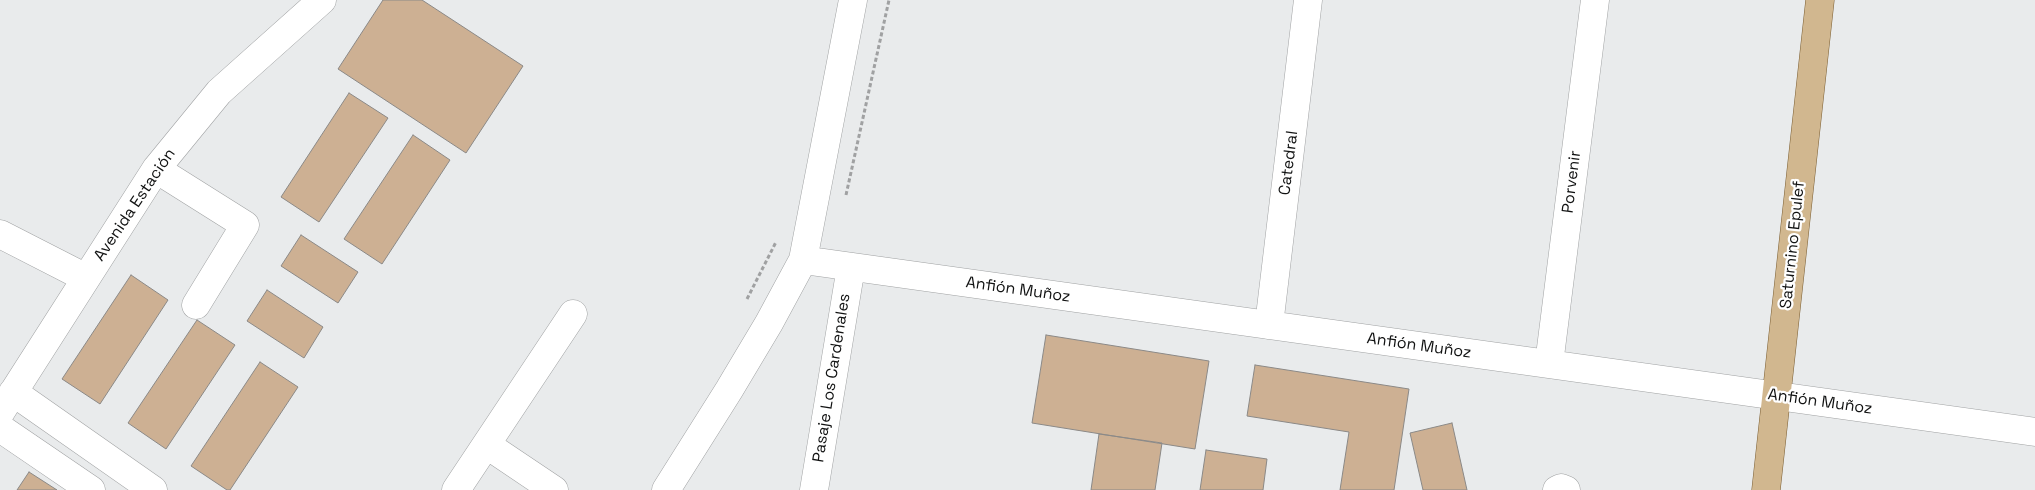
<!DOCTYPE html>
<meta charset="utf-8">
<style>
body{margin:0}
canvas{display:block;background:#e9ebec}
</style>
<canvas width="2035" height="490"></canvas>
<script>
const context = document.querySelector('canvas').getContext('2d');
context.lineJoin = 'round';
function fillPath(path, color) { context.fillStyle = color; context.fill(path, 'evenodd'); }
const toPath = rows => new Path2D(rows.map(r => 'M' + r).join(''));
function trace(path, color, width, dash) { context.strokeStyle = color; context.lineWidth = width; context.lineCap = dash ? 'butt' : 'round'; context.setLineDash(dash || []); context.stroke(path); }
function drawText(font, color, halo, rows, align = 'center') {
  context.font = font + ' "Space Grotesk",sans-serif'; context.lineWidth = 4.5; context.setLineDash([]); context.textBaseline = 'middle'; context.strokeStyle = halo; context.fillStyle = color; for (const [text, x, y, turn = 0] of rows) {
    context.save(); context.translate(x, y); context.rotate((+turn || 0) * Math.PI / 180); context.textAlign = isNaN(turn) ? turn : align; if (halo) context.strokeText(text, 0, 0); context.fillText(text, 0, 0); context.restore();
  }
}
const building = toPath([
 [383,0,422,0,523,66,466,153,338,69,383,0],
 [349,93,388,118,319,222,281,197,349,93],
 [413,135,450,160,382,264,344,239,413,135],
 [301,235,358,272,338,303,281,266,301,235],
 [131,275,168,300,100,404,62,379,131,275],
 [267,290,323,327,304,358,247,321,267,290],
 [197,320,235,345,166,449,128,423,197,320],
 [1046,335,1209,361,1195,449,1032,423,1046,335],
 [260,362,298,387,230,490,227,490,191,466,260,362],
 [1255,365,1409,389,1394,490,1340,490,1349,432,1247,416,1255,365],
 [1452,423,1467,490,1423,490,1410,433,1452,423],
 [1099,434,1162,443,1155,490,1091,490,1099,434],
 [1206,450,1267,459,1263,490,1200,490,1206,450],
 [29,472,57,490,17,490,29,472]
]);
fillPath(building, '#cdb093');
trace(building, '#8b8987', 1);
const minor = toPath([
 [156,169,245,225,196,305],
 [0,234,86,278],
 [803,260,2035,432],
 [1269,325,1308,0],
 [1549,364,1595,0],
 [13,392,153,490],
 [0,413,156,169,219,92,322,0],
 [0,428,91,490],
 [487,445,554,490],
 [456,490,573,314],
 [666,490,729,390,769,323,803,260,853,0],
 [814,490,851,267],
 [1557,490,1561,488,1566,490]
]);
const major = toPath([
 [1766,490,1820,0]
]);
trace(minor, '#a0a2a3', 29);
trace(major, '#7a5e33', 29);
trace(toPath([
 [846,195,889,0],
 [747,299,776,242]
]), '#a0a1a2', 3, [4, 2.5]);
trace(minor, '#fff', 28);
trace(major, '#d1b78f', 28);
drawText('16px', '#111212', '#fff', [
 ["Catedral",1289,163,-83],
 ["Porvenir",1572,182,-83],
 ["Avenida Estación",135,205,-56],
 ["Saturnino Epulef",1793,245,-84],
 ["Anfión Muñoz",1018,290,8],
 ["Anfión Muñoz",1419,346,8],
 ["Pasaje Los Cardenales",832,378,-81],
 ["Anfión Muñoz",1820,402,8]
]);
</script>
